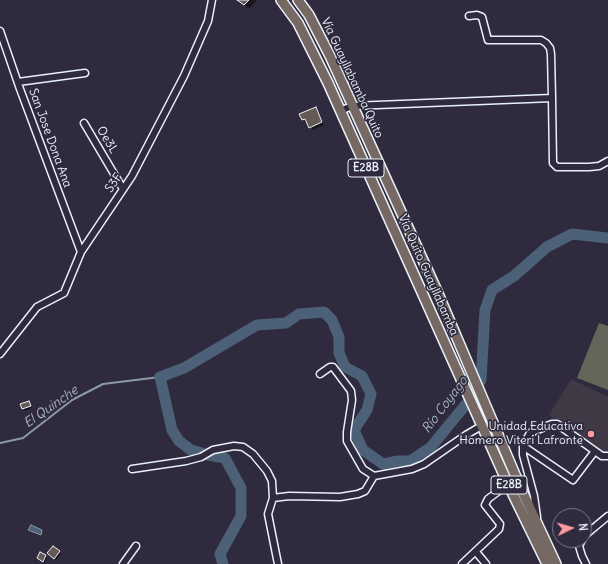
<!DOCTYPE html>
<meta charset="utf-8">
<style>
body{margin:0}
#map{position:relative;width:608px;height:564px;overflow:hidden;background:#2f2a3d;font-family:Delius,sans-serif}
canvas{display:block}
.north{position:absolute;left:552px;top:508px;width:40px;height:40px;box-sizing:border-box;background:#2f2a3d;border:1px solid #797a88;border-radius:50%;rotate:85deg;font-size:11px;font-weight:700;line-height:16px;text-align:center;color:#e8f1f8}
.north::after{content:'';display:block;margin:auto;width:14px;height:18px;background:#ff9aa2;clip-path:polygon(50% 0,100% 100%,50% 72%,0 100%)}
</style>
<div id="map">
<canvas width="608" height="564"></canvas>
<div class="north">N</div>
</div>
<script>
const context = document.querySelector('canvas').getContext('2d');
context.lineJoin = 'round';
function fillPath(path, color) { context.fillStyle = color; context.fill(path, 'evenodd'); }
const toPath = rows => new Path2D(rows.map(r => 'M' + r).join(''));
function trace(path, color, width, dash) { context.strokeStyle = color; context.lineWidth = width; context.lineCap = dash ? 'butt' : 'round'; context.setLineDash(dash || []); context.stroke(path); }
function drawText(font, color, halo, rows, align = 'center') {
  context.font = font + ' Delius,sans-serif'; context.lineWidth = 3.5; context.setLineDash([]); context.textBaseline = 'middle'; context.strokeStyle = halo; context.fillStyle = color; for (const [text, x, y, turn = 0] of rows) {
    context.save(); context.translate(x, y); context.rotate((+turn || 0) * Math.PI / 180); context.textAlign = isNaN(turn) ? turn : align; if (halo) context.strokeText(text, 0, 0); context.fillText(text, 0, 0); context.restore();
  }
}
fillPath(toPath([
 [571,379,608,397,608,453,602,455,549,415]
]), '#403844');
fillPath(toPath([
 [599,323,608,326,608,390,577,378]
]), '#62675a');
const water = toPath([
 [31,525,42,530,41,535,28,530,31,525]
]);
fillPath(water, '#4c6077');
trace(water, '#8a9aab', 1);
fillPath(toPath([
 [238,0,257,0,249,9],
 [316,108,324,125,313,130,308,122,305,122,303,120],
 [29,402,32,408,25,411,21,405],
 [53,547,61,554,56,560,50,555],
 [41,553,47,558,45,563,40,559]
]), '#0007');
trace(toPath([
 [0,443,23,438,72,400,103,384,160,377]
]), '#8a9aab', 2);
trace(toPath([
 [202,453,191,450,179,441,172,430,160,377,184,368,257,325,286,323,299,314,324,312,332,320,339,337,339,353,345,367,362,376,371,394,367,410,354,430,363,450,383,464,398,461,410,461,431,447,467,403,481,380,485,310,492,290,514,276,547,247,572,234,608,238],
 [208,455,225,458,241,488,241,516,220,554,223,564]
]), '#4c6077', 11);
const building = toPath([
 [237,0,249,0,244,5,237,0],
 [316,107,322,122,309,128,305,119,302,120,299,114,316,107],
 [29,401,31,406,22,409,20,404,29,401],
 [53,546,60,551,54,559,47,553,53,546],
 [40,552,46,555,43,562,37,558,40,552]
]);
fillPath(building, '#665854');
trace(building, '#e8f1f8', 1);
const minor = toPath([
 [469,16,477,15,482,17,488,40,541,40,546,43,550,48,551,54,552,98],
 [0,31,20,89,81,252],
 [18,82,85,73],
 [340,111,352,106,552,98,553,163,557,167,589,167,599,166,608,161],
 [84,123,123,189],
 [0,354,37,307,64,293,81,252,132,176,184,76,208,21,212,0],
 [320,374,330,367,333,367,351,391,352,400,347,432,347,441,363,469,374,476],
 [523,446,573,480,595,451],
 [132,469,186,461,201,457,213,450,234,446,243,447,253,454,267,471,272,481,273,498,268,514,278,564],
 [273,498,289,496,340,497,358,494,365,491,374,476,412,469,424,464,466,435,483,425],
 [537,517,534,496,523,455,523,446,530,433,552,424,557,424,602,456,608,456],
 [584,536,608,516],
 [582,540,579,546,582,556,586,564],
 [476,552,486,564],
 [123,564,136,546],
 [462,564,499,529,500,524,485,505,488,499,508,484]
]);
const highway = toPath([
 [281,0,298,23,328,83,508,484,547,564],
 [298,0,309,15,330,56,437,291,522,491,556,564]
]);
trace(minor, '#e8f1f8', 9);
trace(highway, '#e8f1f8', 12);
trace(minor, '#2f2a3d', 6);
trace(highway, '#766964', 9);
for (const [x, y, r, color] of [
 [591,434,4,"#ff9aa2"]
]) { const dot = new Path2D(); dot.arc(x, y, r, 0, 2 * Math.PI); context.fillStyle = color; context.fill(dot); trace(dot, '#2f2a3d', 1.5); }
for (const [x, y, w] of [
 [366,168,36],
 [509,485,36]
]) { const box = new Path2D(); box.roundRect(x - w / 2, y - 9, w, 18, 3); context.fillStyle = '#2f2a3d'; context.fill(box); trace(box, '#e8f1f8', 1); }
drawText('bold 11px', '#e8f1f8', null, [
 ["E28B",366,168],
 ["E28B",509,485]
]);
drawText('12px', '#e8f1f8', '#2f2a3d', [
 ["Vía Guayllabamba Quito",352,78,65],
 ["San Jose Dona Ana",50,138,70],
 ["Oe3L",107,140,59],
 ["S3F",114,183,-55],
 ["Vía Quito Guayllabamba",428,275,66]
]);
drawText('12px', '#e8f1f8', '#2f2a3d', [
 ["Unidad Educativa",583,427],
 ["Homero Viteri Lafronte",583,441]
], 'right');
drawText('italic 13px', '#aab7c4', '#2f2a3d', [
 ["Río Coyago",445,405,-53],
 ["El Quinche",51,407,-35]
]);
</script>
